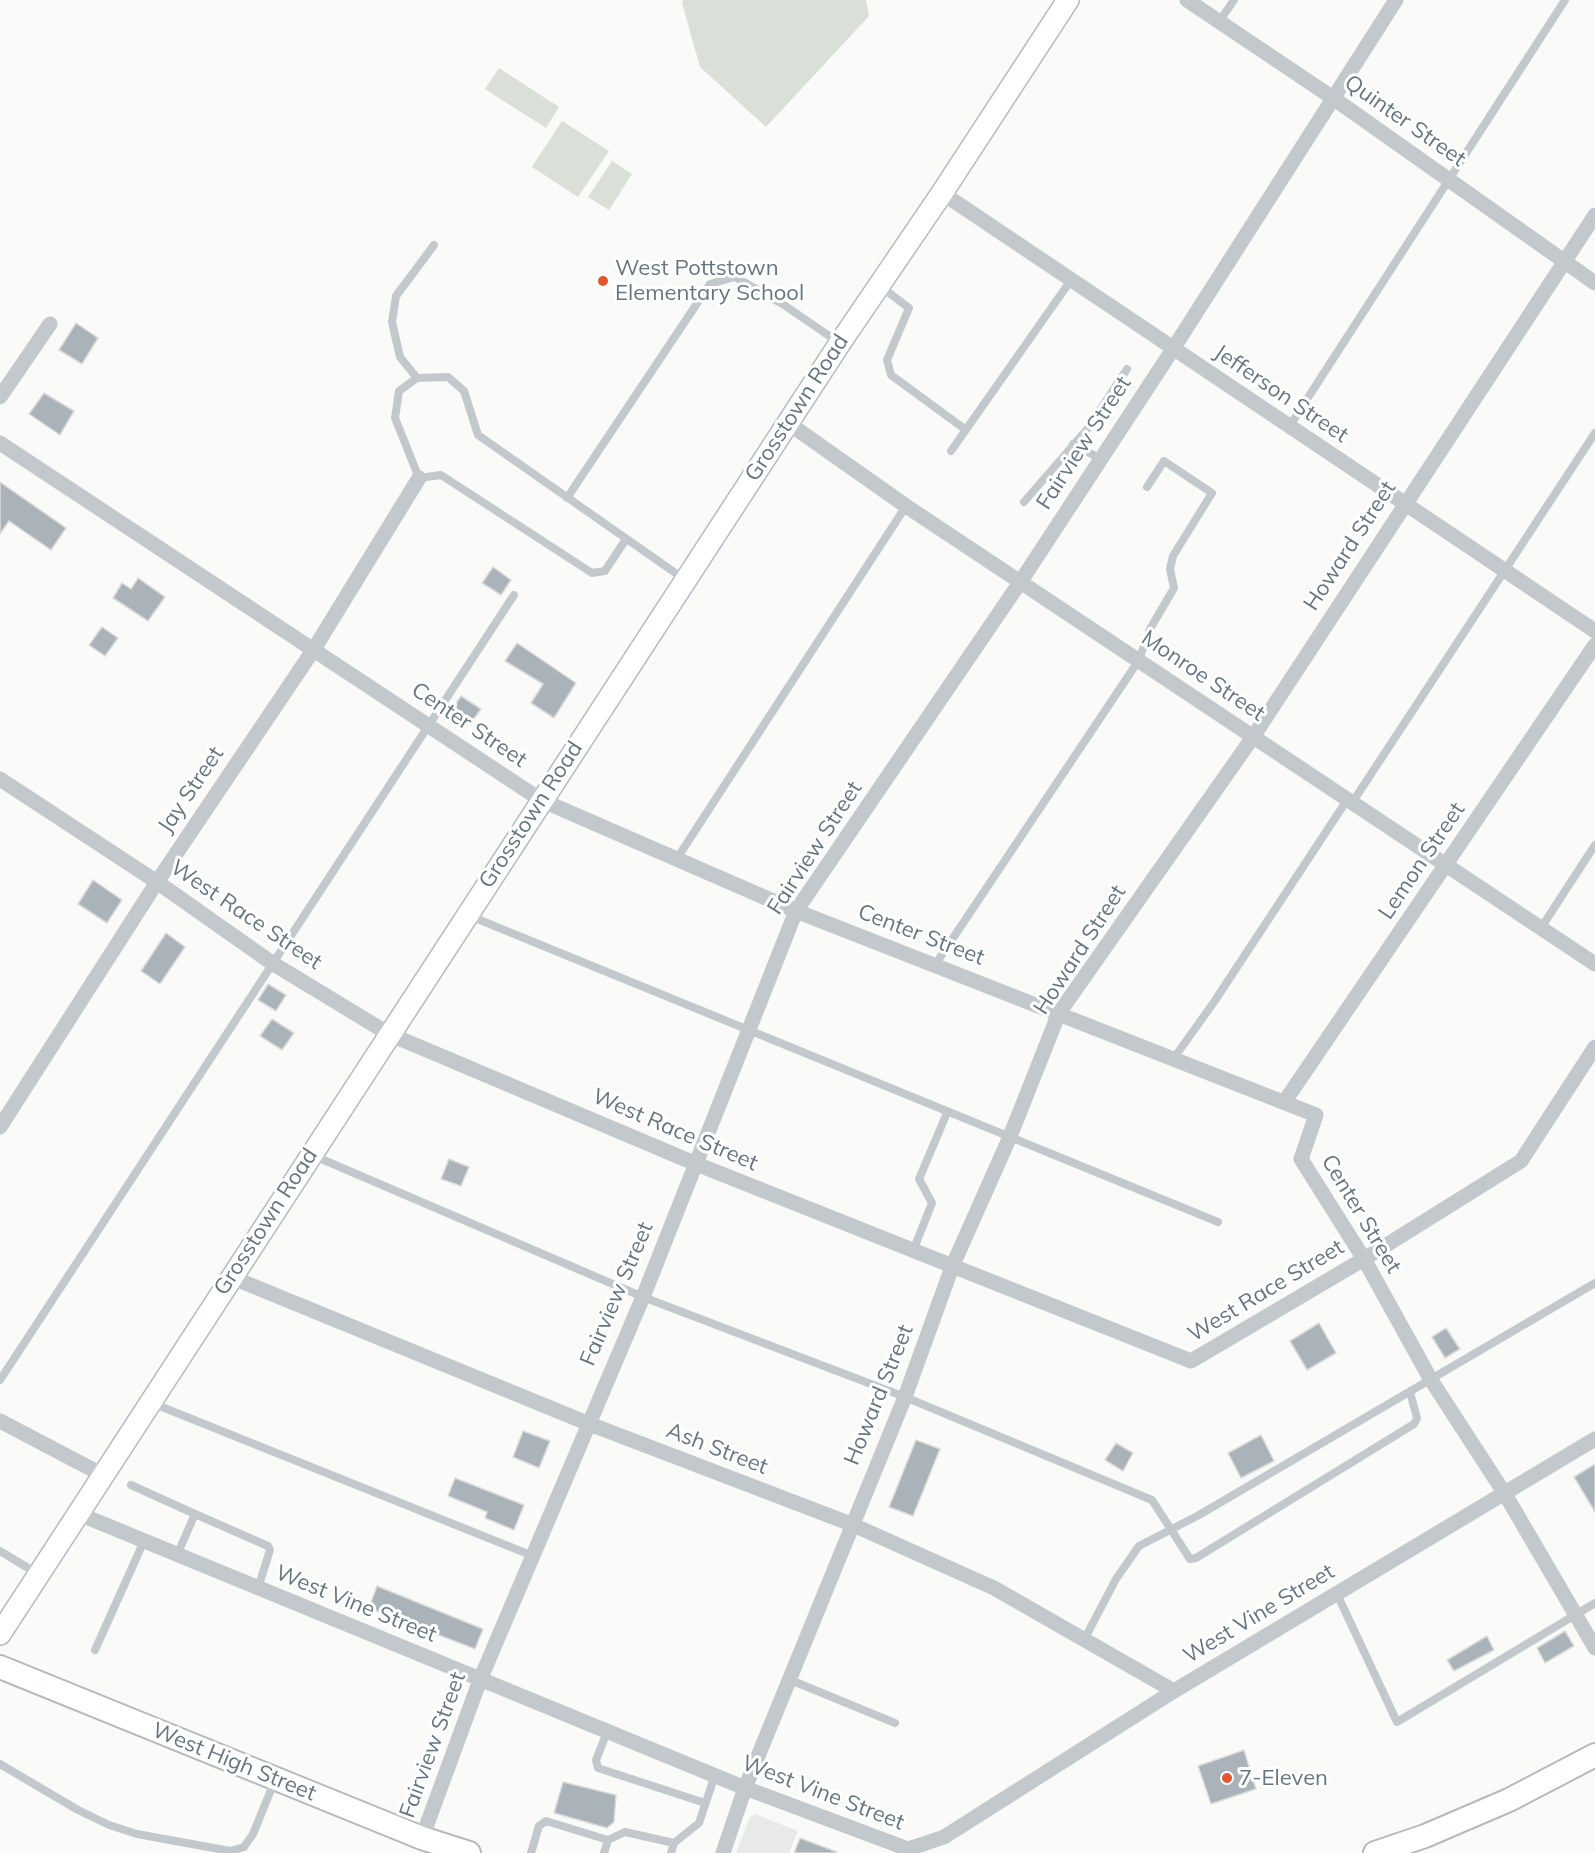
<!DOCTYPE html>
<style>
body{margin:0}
canvas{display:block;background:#fafaf8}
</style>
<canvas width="1595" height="1853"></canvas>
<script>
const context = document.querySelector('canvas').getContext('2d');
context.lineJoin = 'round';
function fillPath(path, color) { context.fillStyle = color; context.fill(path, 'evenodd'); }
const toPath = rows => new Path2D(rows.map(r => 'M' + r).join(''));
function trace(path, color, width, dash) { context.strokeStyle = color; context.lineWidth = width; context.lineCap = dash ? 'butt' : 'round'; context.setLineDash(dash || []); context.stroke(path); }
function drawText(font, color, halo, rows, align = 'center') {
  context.font = font + ' Mulish,sans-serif'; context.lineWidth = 6; context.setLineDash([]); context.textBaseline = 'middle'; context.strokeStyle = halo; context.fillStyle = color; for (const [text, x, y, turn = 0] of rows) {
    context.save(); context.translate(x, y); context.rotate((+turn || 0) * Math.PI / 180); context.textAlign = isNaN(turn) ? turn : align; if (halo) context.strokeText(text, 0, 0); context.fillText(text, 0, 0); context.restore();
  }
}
fillPath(toPath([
 [755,1814,798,1831,789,1853,736,1853,750,1817]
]), '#e8e9e9');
fillPath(toPath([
 [683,0,866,0,869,16,766,127,700,67,682,3],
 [499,68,559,107,546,128,485,89],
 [562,121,609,151,578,197,532,167],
 [612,161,632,174,609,210,588,197]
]), '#dadfd7');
const building = toPath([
 [76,323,98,338,82,364,59,350,76,323],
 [44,393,74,411,60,435,29,414,44,393],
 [0,482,66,528,51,550,9,521,0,534,0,482],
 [493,567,511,580,501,595,482,583,493,567],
 [138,578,165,597,148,621,113,598,122,583,131,589,138,578],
 [102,627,118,638,105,656,89,645,102,627],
 [517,643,576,683,554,718,531,703,543,684,505,661,517,643],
 [461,696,481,709,470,724,451,711,461,696],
 [93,880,122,900,107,923,78,904,93,880],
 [166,933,185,947,160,984,141,971,166,933],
 [268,984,286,995,276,1011,258,1000,268,984],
 [272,1019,294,1033,282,1050,260,1036,272,1019],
 [449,1159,469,1167,461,1186,441,1179,449,1159],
 [1319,1323,1336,1353,1307,1370,1290,1341,1319,1323],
 [1446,1328,1460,1349,1445,1358,1432,1337,1446,1328],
 [523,1431,550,1441,539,1468,513,1457,523,1431],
 [1261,1435,1274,1461,1241,1478,1228,1453,1261,1435],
 [916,1440,940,1449,913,1516,889,1507,916,1440],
 [1116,1443,1133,1453,1123,1471,1105,1460,1116,1443],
 [1595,1464,1595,1512,1574,1477,1595,1464],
 [455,1478,524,1505,514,1530,485,1518,487,1512,448,1496,455,1478],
 [377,1586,483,1629,475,1649,369,1608,377,1586],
 [1565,1631,1574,1646,1545,1663,1537,1648,1565,1631],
 [1487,1636,1494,1650,1454,1671,1447,1660,1487,1636],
 [1244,1750,1256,1789,1211,1804,1198,1766,1244,1750],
 [563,1782,616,1795,614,1822,607,1828,554,1813,563,1782],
 [800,1838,837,1852,837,1853,794,1853,800,1838]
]);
fillPath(building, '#aab3b9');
trace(building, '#dcdcda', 1.5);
const secondary = toPath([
 [0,1634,840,343,942,193,1068,0]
]);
const primary = toPath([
 [0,1667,422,1838,469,1853],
 [1375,1853,1425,1836,1509,1800,1595,1755]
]);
trace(secondary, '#b3babf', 24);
trace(primary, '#b5babe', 26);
trace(toPath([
 [1219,22,1234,0],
 [880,286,909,308,887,360,891,375,966,430],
 [417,378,400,357,392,322,396,296,434,245],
 [1289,427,1565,0],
 [1073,444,1101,459],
 [951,451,1071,280],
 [567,498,710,284,735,277,784,305,838,342],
 [1024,502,1089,427,1127,369],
 [626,539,605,571,592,573,441,475,419,478,395,418,399,391,417,378,448,377,464,391,478,435,684,579],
 [1352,803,1595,433],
 [676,860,906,506],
 [470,916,1218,1222],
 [1541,928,1595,845],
 [935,965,1139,660,1150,629,1174,588,1170,569,1173,556,1212,493,1164,461,1147,487],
 [1174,1058,1214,1002,1347,800],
 [312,1155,643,1297,905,1397,1152,1500,1190,1559,1196,1558,1414,1424,1417,1418,1410,1392],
 [913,1251,932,1203,919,1179,947,1113],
 [0,1380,514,595],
 [152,1403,533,1556],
 [131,1485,195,1514,177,1555],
 [195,1514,268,1546,270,1550,258,1588],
 [0,1551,38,1574],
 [1337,1594,1397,1722,1595,1603],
 [1084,1640,1116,1579,1139,1546,1199,1515,1595,1283],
 [95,1650,144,1541],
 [788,1679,895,1723],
 [607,1732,596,1760,598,1768,705,1803],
 [0,1764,78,1810,109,1825,137,1834,230,1851,244,1847,253,1834,275,1780],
 [674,1843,699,1823,715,1775],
 [531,1853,539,1826,546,1821,608,1840],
 [604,1853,608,1840,625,1832,674,1843,671,1853]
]), '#c3c8cc', 8);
trace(toPath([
 [1187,0,1333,98,1595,283],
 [942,193,1595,631],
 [0,397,50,324],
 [788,423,906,506,1595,964],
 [0,443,541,800,796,911,1316,1115,1301,1159,1364,1259,1431,1380,1505,1494,1595,1648],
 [0,779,157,882,272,963,389,1034,694,1163,1191,1361,1364,1259,1521,1161,1595,1047],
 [1285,1101,1595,645],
 [0,1127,157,882,314,649,419,478],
 [231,1277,587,1423,851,1524,994,1588,1174,1691],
 [0,1421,103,1475],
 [79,1514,745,1788,908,1849,944,1837,1174,1691,1595,1439],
 [422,1838,480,1680,643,1297,796,911,1021,581,1173,349,1396,0],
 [723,1853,745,1788,905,1397,952,1267,1009,1139,1059,1013,1253,737,1595,215]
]), '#c3c8cc', 15);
trace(secondary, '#fff', 21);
trace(primary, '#fff', 22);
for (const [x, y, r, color] of [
 [603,281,6,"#e4572e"],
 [1227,1778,6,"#e4572e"]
]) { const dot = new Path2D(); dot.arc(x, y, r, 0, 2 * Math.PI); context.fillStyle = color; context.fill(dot); trace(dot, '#fff', 2); }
drawText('22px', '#657683', '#fff', [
 ["Quinter Street",1405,121,35],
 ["Jefferson Street",1281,394,34],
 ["Grosstown Road",797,408,-57],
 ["Fairview Street",1084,443,-57],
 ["Howard Street",1350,546,-57],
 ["Monroe Street",1203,676,34],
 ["Center Street",469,725,34],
 ["Jay Street",191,790,-56],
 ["Grosstown Road",531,815,-57],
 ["Fairview Street",815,848,-57],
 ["Lemon Street",1422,861,-56],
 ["West Race Street",246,915,34],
 ["Center Street",921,935,21],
 ["Howard Street",1080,950,-57],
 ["West Race Street",675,1130,23],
 ["Center Street",1361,1214,59],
 ["Grosstown Road",266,1222,-57],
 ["West Race Street",1266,1291,-31],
 ["Fairview Street",617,1294,-67],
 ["Howard Street",879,1395,-68],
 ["Ash Street",717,1449,21],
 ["West Vine Street",356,1604,22],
 ["West Vine Street",1259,1614,-31],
 ["Fairview Street",433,1745,-70],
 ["West High Street",234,1762,22],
 ["West Vine Street",823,1793,21]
]);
drawText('22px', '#657683', '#fff', [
 ["West Pottstown",615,268],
 ["Elementary School",615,293],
 ["7-Eleven",1239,1778]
], 'left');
</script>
